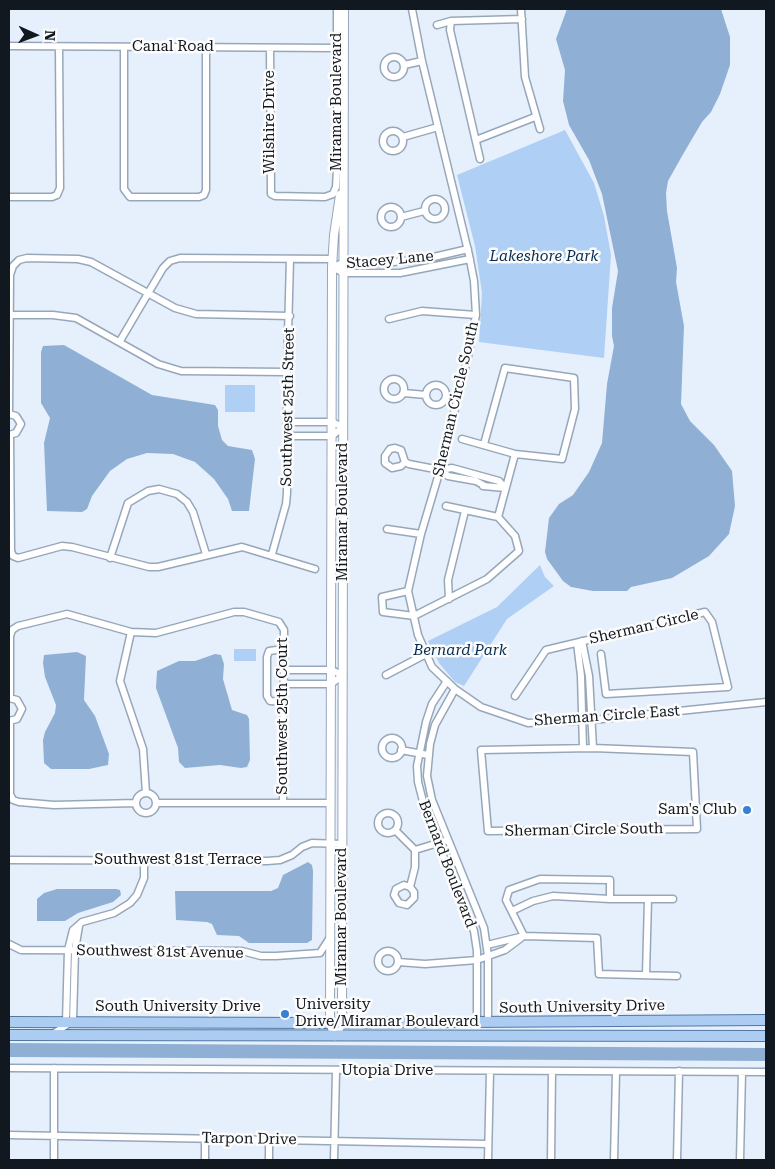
<!DOCTYPE html>
<style>
body{margin:0}
#map{position:relative;width:775px;height:1169px;overflow:hidden;background:#e6f0fc;font-family:"Roboto Serif",serif}
canvas{display:block}
.frame{position:absolute;inset:0;border:10px solid #12181f;pointer-events:none}
.north{position:absolute;left:10px;top:10px;width:50px;height:50px;-webkit-text-stroke:4px #fcfcfc;paint-order:stroke;rotate:92deg;font-size:14px;font-weight:700;line-height:20px;text-align:center;color:#12181f}
.north::after{content:'';display:block;margin:auto;width:18px;height:22px;background:#12181f;clip-path:polygon(50% 0,100% 100%,50% 72%,0 100%)}
</style>
<div id="map">
<canvas width="775" height="1169"></canvas>
<div class="frame"></div>
<div class="north">N</div>
</div>
<script>
const context = document.querySelector('canvas').getContext('2d');
context.lineJoin = 'round';
function fillPath(path, color) { context.fillStyle = color; context.fill(path, 'evenodd'); }
const toPath = rows => new Path2D(rows.map(r => 'M' + r).join(''));
function trace(path, color, width, dash) { context.strokeStyle = color; context.lineWidth = width; context.lineCap = dash ? 'butt' : 'round'; context.setLineDash(dash || []); context.stroke(path); }
function drawText(font, color, halo, rows, align = 'center') {
  context.font = font + ' "Roboto Serif",serif'; context.lineWidth = 5; context.setLineDash([]); context.textBaseline = 'middle'; context.strokeStyle = halo; context.fillStyle = color; for (const [text, x, y, turn = 0] of rows) {
    context.save(); context.translate(x, y); context.rotate((+turn || 0) * Math.PI / 180); context.textAlign = isNaN(turn) ? turn : align; if (halo) context.strokeText(text, 0, 0); context.fillText(text, 0, 0); context.restore();
  }
}
fillPath(toPath([
 [565,130,594,183,604,216,611,255,604,358,479,342,482,293,475,246,457,175],
 [225,385,255,385,255,412,225,412],
 [540,565,545,577,554,586,507,619,464,686,455,682,439,663,428,641,497,607],
 [234,649,256,649,256,661,234,661]
]), '#afcff4');
fillPath(toPath([
 [567,9,721,9,730,37,730,65,720,94,711,112,702,122,682,156,668,181,666,193,667,211,677,268,676,282,684,326,681,404,690,421,714,445,732,471,735,506,729,534,709,556,672,578,631,587,627,591,593,591,571,587,563,581,547,559,545,552,549,518,559,504,573,495,589,472,602,443,607,384,614,346,612,336,612,308,618,271,602,194,589,160,569,125,563,101,565,70,556,39],
 [64,345,152,395,215,405,218,410,218,426,222,440,228,446,252,450,255,459,249,511,232,511,228,499,214,479,195,462,173,454,147,453,127,459,110,471,92,496,87,509,82,512,47,511,44,443,50,418,41,403,41,352,43,346],
 [77,652,86,656,84,700,95,716,109,754,108,765,89,769,51,769,44,763,43,740,45,732,55,713,56,705,45,677,43,663,44,655],
 [215,654,221,655,224,664,223,679,232,710,247,715,249,719,250,760,247,767,241,768,220,765,185,768,179,762,178,748,156,688,157,671,179,661,195,661],
 [308,862,312,865,313,871,312,940,307,943,249,943,239,936,217,935,212,924,207,922,176,920,175,891,271,891,278,888,283,875],
 [57,889,116,889,120,890,121,895,113,902,78,913,65,921,37,921,37,899,44,893],
 [9,1043,766,1048,766,1061,9,1057]
]), '#8fb0d4');
const minor = toPath([
 [412,9,422,61,469,255,474,281,476,315,468,356,440,470,421,534,408,591,418,635,432,667,455,689,481,707,528,723,592,720,766,702],
 [521,9,525,77,540,129],
 [451,21,450,30,480,159],
 [437,25,451,21,522,19],
 [9,46,337,48],
 [124,47,124,189,130,197,199,197,204,195,206,190,206,48],
 [270,48,271,194,275,196,325,197,333,194,336,187,337,169,337,9],
 '384 67a10 10 0 1 1 20 0a10 10 0 1 1-20 0Z',
 [404,65,422,61],
 '383 141a10 10 0 1 1 20 0a10 10 0 1 1-20 0Z',
 [403,137,438,127],
 [476,140,535,117],
 [9,197,52,197,57,195,60,188,59,47],
 '425 209a10 10 0 1 1 20 0a10 10 0 1 1-20 0Z',
 '381 217a10 10 0 1 1 20 0a10 10 0 1 1-20 0Z',
 [401,217,424,211],
 [332,267,344,273,400,273,470,259],
 [332,267,343,263,378,263,421,260,468,249],
 [9,315,53,315,76,318,158,364,181,371,287,372],
 [389,319,422,311,476,315],
 [120,341,163,268,170,261,180,258,332,259],
 '384 389a10 10 0 1 1 20 0a10 10 0 1 1-20 0Z',
 '426 395a10 10 0 1 1 20 0a10 10 0 1 1-20 0Z',
 [404,393,426,395],
 [9,414,10,275,13,266,19,260,27,258,78,259,91,262,175,308,196,314,290,316],
 [9,414,16,416,21,424,16,433,9,435],
 [287,422,332,422,343,427,332,436,287,436],
 [10,435,11,551,13,556,18,558,62,546,72,547,149,567,158,567,242,547,315,569],
 [462,439,515,454,562,459,575,409,574,378,505,368,484,444],
 [405,462,401,466,392,468,385,463,385,456,390,449,395,448,401,450,405,462,409,464,440,470,452,468,499,481,505,488],
 [440,470,448,476,476,481,485,486],
 [483,486,505,488],
 [498,517,515,454],
 [387,529,421,534],
 [272,554,286,504,287,493,287,372,290,259],
 [110,558,128,503,148,491,159,489,177,494,187,502,193,512,206,554],
 [408,591,382,597,383,612,414,616,487,579,519,551,515,536,498,517,446,506],
 [449,599,448,580,465,511],
 [131,632,120,681,143,749,146,793],
 [582,641,589,676,593,748],
 [577,643,581,676,583,748],
 [284,649,269,651,267,657,267,696,270,701,284,702],
 [284,670,331,670,343,675,331,684,284,684],
 [386,675,426,654],
 [447,681,432,704,426,722,417,766,418,782,427,817,474,931,477,951,477,1023],
 [455,689,435,725,430,744,427,776,432,800,484,928,488,956,488,1023],
 [515,696,546,650,705,612,712,622,728,687,606,694,601,654],
 [9,698,17,700,22,709,17,719,9,721],
 [10,698,10,636,12,630,18,626,67,614,131,632,156,633,234,612,244,612,279,622,284,630,283,803],
 [10,721,10,794,13,800,19,802,54,805,136,803],
 '382 748a10 10 0 1 1 20 0a10 10 0 1 1-20 0Z',
 [593,748,693,752,697,829,488,831,481,750,593,748],
 [401,750,428,755],
 '136 803a10 10 0 1 1 20 0a10 10 0 1 1-20 0Z',
 [156,803,330,803],
 '378 823a10 10 0 1 1 20 0a10 10 0 1 1-20 0Z',
 [395,830,415,850,415,867,410,887,414,892,414,898,407,905,399,903,394,895,396,889,404,885,410,887],
 [415,850,448,840],
 [9,860,267,861,280,860,292,855,302,847,312,843,342,844],
 [512,911,533,901,553,896,610,899],
 [524,936,506,900,509,890,540,879,610,880,610,899,673,899],
 [9,944,21,950,242,951,261,956,276,956,320,953,329,939],
 [487,945,524,936,597,938,599,974,677,976],
 '378 961a10 10 0 1 1 20 0a10 10 0 1 1-20 0Z',
 [398,962,425,964,477,960,505,950,521,938],
 [646,975,648,899],
 [66,1022,68,950,73,930,82,922,114,913,130,903,137,895,144,878,144,860],
 [54,1033,73,1021,75,950,79,926],
 [9,1068,766,1072],
 [9,1135,488,1144],
 [54,1160,54,1068],
 [205,1160,205,1139],
 [269,1160,269,1139],
 [334,1160,336,1071],
 [488,1160,490,1071],
 [551,1160,552,1071],
 [614,1160,616,1072],
 [677,1160,679,1071],
 [740,1160,742,1072]
]);
const tertiary = toPath([
 [335,1036,342,1023,344,9],
 [335,1036,330,1023,332,267,334,235,340,195]
]);
const primary = toPath([
 [9,1022,321,1023,766,1020],
 [9,1035,766,1036]
]);
trace(minor, '#97a7ba', 9);
trace(tertiary, '#97a7ba', 10);
trace(primary, '#5278a2', 12);
trace(minor, '#fff', 6);
trace(tertiary, '#fff', 8);
trace(primary, '#accdf1', 10);
for (const [x, y, r, color] of [
 [747,810,5,"#3482d2"],
 [285,1014,5,"#3482d2"]
]) { const dot = new Path2D(); dot.arc(x, y, r, 0, 2 * Math.PI); context.fillStyle = color; context.fill(dot); trace(dot, '#fcfcfc', 2); }
drawText('15px', '#12181f', '#fcfcfc', [
 ["Canal Road",173,47],
 ["Miramar Boulevard",337,102,-90],
 ["Wilshire Drive",270,122,-90],
 ["Stacey Lane",390,260,-5],
 ["Sherman Circle South",456,399,-77],
 ["Southwest 25th Street",288,407,-89],
 ["Miramar Boulevard",343,512,-90],
 ["Sherman Circle",644,627,-13],
 ["Southwest 25th Court",283,716,-90],
 ["Sherman Circle East",607,716,-4],
 ["Sherman Circle South",584,830,-1],
 ["Southwest 81st Terrace",178,860],
 ["Bernard Boulevard",447,864,69],
 ["Miramar Boulevard",342,917,-90],
 ["Southwest 81st Avenue",160,952,1],
 ["South University Drive",178,1007],
 ["South University Drive",582,1007,-1],
 ["Utopia Drive",387,1071],
 ["Tarpon Drive",249,1139,1]
]);
drawText('italic 15px', '#082c4f', '#fcfcfc', [
 ["Lakeshore Park",544,257],
 ["Bernard Park",460,651]
]);
drawText('15px', '#12181f', '#fcfcfc', [
 ["Sam's Club",737,810],
 ["University",295,1005,"left"],
 ["Drive/Miramar Boulevard",295,1022,"left"]
], 'right');
</script>
